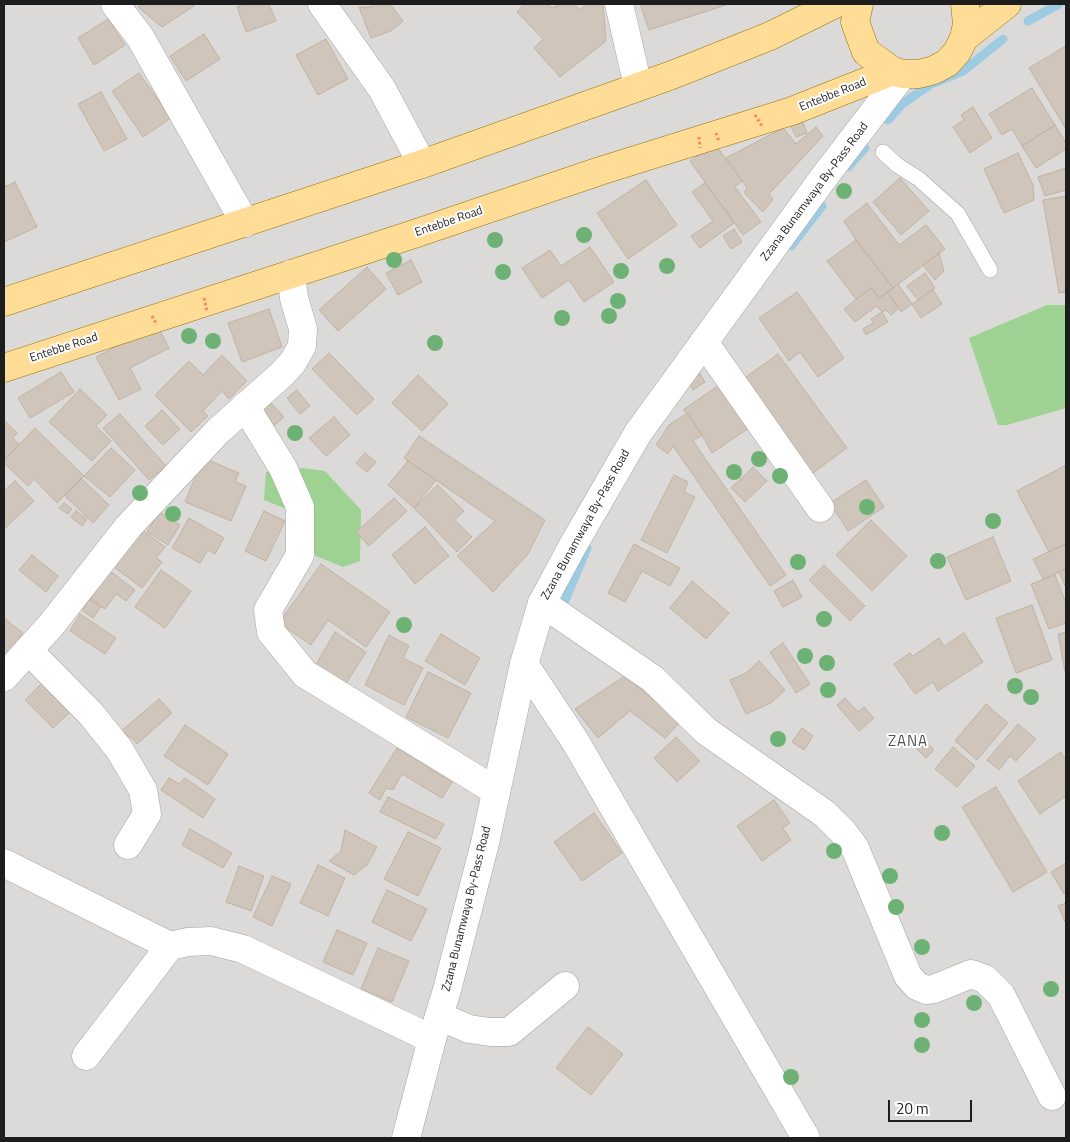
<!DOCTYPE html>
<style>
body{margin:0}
#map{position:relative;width:1070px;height:1142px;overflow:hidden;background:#efece1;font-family:"Titillium Web",sans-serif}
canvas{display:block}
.frame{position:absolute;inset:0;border:5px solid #1d1d1d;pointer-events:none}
.scale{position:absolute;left:888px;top:1100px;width:84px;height:22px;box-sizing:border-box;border:2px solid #1d1d1d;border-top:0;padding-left:6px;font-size:15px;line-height:18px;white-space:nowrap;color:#1d1d1d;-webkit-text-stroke:4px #fff;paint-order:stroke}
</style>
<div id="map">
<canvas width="1070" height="1142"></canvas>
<div class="frame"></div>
<div class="scale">20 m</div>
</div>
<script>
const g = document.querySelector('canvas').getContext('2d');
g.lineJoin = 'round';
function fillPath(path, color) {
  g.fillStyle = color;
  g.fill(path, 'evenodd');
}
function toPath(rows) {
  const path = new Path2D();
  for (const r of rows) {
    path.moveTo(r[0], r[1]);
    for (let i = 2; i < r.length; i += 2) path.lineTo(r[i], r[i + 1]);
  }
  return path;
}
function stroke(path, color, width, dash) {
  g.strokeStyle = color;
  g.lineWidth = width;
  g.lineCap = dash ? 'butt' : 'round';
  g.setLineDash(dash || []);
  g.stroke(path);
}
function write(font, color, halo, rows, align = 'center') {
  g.font = font + ' "Titillium Web",sans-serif';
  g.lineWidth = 4;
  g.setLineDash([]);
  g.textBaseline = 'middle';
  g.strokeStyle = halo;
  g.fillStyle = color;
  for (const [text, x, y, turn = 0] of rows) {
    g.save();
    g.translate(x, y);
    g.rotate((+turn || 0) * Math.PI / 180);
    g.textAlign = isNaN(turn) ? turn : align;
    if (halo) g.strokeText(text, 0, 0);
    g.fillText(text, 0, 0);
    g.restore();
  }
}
const residential = toPath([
 [4,4,1066,4,1066,1138,4,1138]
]);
const forest = toPath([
 [1047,305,1066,305,1066,408,1007,425,998,425,969,338],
 [303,468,325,471,361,510,360,561,343,567,316,556,289,510,264,500,266,472]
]);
const stream = toPath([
 [1028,21,1059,4],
 [888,120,902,104,931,84,963,71,1003,39],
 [848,167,865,148],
 [791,246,822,206],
 [563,605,587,548]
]);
const building = toPath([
 [143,4,193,4,194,6,162,27,138,7,143,4],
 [245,4,269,4,276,21,246,32,237,7,245,4],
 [373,4,390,4,403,21,391,31,371,38,359,7,371,7,373,4],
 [524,4,547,4,552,8,561,4,575,4,579,10,588,4,603,4,606,41,560,77,534,48,543,39,517,12,524,4],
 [640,4,729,4,649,30,640,4],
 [108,19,125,45,94,65,78,38,108,19],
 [204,34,220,59,186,81,170,56,204,34],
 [326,39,348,79,318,95,296,55,326,39],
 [1066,46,1066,129,1029,68,1066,46],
 [139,73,171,118,143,137,112,91,139,73],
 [1032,88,1055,125,1022,146,1012,129,1002,135,989,114,1032,88],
 [101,92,127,139,104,151,78,104,101,92],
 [973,107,992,138,970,153,953,127,964,120,961,115,973,107],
 [800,115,807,133,796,137,788,120,800,115],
 [1055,125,1066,143,1066,149,1036,168,1022,146,1055,125],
 [816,127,823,136,769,194,773,199,763,212,744,193,747,188,726,158,783,128,796,144,816,127],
 [715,144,742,181,735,187,761,222,743,235,690,161,715,144],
 [1018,153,1033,185,1034,200,1004,213,984,169,1018,153],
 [1066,168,1066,190,1045,196,1038,177,1066,168],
 [900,178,929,211,901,235,873,202,900,178],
 [646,180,677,225,628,259,597,213,646,180],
 [15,182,37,227,4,242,4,187,15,182],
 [705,183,734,223,700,248,691,236,713,221,692,192,705,183],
 [1066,196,1066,292,1059,293,1043,200,1066,196],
 [867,203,899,245,926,225,945,249,893,288,856,240,844,221,867,203],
 [734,229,742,242,731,249,723,236,734,229],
 [856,240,893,288,879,298,871,288,856,299,827,261,856,240],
 [590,247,614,282,584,302,569,280,542,298,522,268,550,250,561,266,590,247],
 [939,253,944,271,935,280,923,265,939,253],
 [411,260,422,282,398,295,386,273,411,260],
 [367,267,386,289,338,331,319,310,367,267],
 [925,273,935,288,918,300,907,286,925,273],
 [898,284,912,304,901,312,887,292,898,284],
 [871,288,879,298,887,292,899,308,891,315,886,310,882,312,877,306,855,322,844,309,871,288],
 [933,290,942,304,921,318,912,304,933,290],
 [797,292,844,358,818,377,800,352,789,361,759,318,797,292],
 [269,309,282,347,242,362,228,323,269,309],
 [882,312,888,322,866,335,863,329,873,323,871,319,882,312],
 [157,325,169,348,130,368,141,389,119,400,96,357,157,325],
 [329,353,374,399,357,415,312,369,329,353],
 [778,354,847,448,810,475,742,380,778,354],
 [222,355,247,381,229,399,222,391,203,411,208,416,191,432,155,395,189,361,203,375,222,355],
 [61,372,74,392,30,418,18,398,61,372],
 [700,374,705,382,693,390,688,381,700,374],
 [418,375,448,404,422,431,392,403,418,375],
 [719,385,749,428,712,453,702,435,687,413,683,410,719,385],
 [80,389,107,415,96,426,111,441,92,461,49,422,80,389],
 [297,390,310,406,300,414,287,398,297,390],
 [271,403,284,417,270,429,257,415,271,403],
 [162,410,180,429,163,445,145,426,162,410],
 [687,413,702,435,693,441,786,575,770,586,673,446,668,454,656,445,669,425,687,413],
 [120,414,166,466,149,480,103,428,120,414],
 [334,417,350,435,326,456,309,438,334,417],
 [4,420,17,433,13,438,19,444,4,460,4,420],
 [35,428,84,476,57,503,34,479,28,486,4,463,4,460,35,428],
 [419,436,545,520,528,554,493,592,457,556,495,521,404,458,419,436],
 [111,448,135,470,110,497,84,476,111,448],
 [365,453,376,462,367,472,356,463,365,453],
 [203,458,239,473,235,482,246,486,231,521,185,502,203,458],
 [408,461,436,480,414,508,388,485,408,461],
 [1066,465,1066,544,1049,552,1017,491,1066,465],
 [753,467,767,481,745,502,731,488,753,467],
 [674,475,688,482,684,492,695,497,667,553,641,540,674,475],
 [81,478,109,505,93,523,64,495,81,478],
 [866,480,884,507,848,531,830,503,866,480],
 [15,481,34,501,4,529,4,491,15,481],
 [438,485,464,511,455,520,472,537,457,552,414,508,438,485],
 [394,498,407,511,369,546,356,532,394,498],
 [64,503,72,509,68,514,59,508,64,503],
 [76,511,87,519,82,526,71,517,76,511],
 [264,511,285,521,266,561,245,551,264,511],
 [159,512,180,525,168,545,147,532,159,512],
 [189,518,224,538,215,554,208,550,200,563,172,548,189,518],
 [871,520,907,556,872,591,836,555,871,520],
 [138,527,165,547,156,558,162,562,142,588,110,564,138,527],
 [425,527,449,556,415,584,392,555,425,527],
 [993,537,1011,581,966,600,947,557,993,537],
 [634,544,680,568,670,586,642,571,625,602,608,593,634,544],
 [1066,544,1066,569,1043,579,1033,559,1066,544],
 [32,555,58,576,46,592,19,570,32,555],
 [321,564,390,612,366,647,328,620,311,645,279,623,321,564],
 [824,565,865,606,850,621,809,580,824,565],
 [1066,569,1066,588,1059,572,1066,569],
 [161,570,191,591,165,628,135,607,161,570],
 [110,571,135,590,126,601,116,594,105,609,90,599,110,571],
 [1055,575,1066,603,1066,623,1049,629,1031,584,1055,575],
 [793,580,802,597,783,607,774,591,793,580],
 [692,581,729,613,706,639,670,608,692,581],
 [90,599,101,607,93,618,82,610,90,599],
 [1032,605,1052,660,1016,673,996,618,1032,605],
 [80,614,116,638,105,654,70,631,80,614],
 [4,618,23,633,4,658,4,618],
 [335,632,366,652,345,685,315,666,335,632],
 [1066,632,1066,672,1065,672,1058,634,1066,632],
 [964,633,983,662,938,691,933,682,915,694,894,664,910,653,913,656,939,638,944,646,964,633],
 [441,634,480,658,465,685,425,661,441,634],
 [389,635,409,646,403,658,423,668,404,705,365,685,389,635],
 [783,643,810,684,796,693,770,652,783,643],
 [759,661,785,690,771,703,746,714,730,680,746,673,759,661],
 [428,672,471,693,448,738,406,717,428,672],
 [625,676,680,722,665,738,630,711,598,738,575,709,625,676],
 [42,683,70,712,53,728,25,700,42,683],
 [845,698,858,712,864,707,874,718,859,731,837,705,845,698],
 [159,699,172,713,137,744,132,738,120,732,159,699],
 [986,704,1008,723,977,760,955,741,986,704],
 [1018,724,1036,739,1016,761,1010,756,999,770,987,760,1018,724],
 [185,725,228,754,208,785,164,756,185,725],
 [802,728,813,736,804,750,792,742,802,728],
 [676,737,700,761,677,782,654,758,676,737],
 [925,741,934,750,926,758,917,749,925,741],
 [953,747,975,766,957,787,935,769,953,747],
 [397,748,452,782,442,798,402,774,393,790,386,788,380,800,369,793,397,748],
 [1061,752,1066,760,1066,796,1040,814,1018,781,1061,752],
 [169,778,179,784,185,778,215,799,203,818,161,790,169,778],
 [996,787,1047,872,1013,892,962,807,996,787],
 [388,797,444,824,436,839,380,812,388,797],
 [774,800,790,823,783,828,791,840,762,861,737,826,774,800],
 [594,813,622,853,582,881,554,842,594,813],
 [190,829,232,853,223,868,182,845,190,829],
 [345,830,377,847,367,865,354,875,329,861,341,851,345,830],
 [408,832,441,848,418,896,384,879,408,832],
 [1066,863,1066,893,1064,894,1051,872,1066,863],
 [318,865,345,878,328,916,300,903,318,865],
 [239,866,264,876,251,911,226,902,239,866],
 [272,876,291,884,272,926,253,917,272,876],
 [387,890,427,909,411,941,372,922,387,890],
 [1066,903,1066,924,1058,906,1066,903],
 [337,930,367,943,353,975,323,962,337,930],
 [378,948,409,961,392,1002,361,989,378,948],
 [588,1027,623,1054,591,1095,556,1068,588,1027]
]);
const service = toPath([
 [883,152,897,165,919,179,958,214,990,270]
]);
const minor = toPath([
 [115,4,140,37,245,223],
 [322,4,382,89,422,164],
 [619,4,638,86],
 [704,342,820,508],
 [245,406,283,468,300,507,300,555,268,610,271,632,305,674,496,791],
 [542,603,653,679,706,731,825,814,843,832,855,848,908,976,917,986,926,990,934,989,971,974,985,979,1001,995,1052,1096],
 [28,650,91,714,119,749,143,790,147,814,128,845],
 [524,664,575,741,806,1138],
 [4,677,52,624,128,527,218,431,281,375,293,362,302,346,303,329,294,298,291,274],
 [4,863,170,946,188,942,211,941,243,949,432,1039],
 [439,1016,469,1029,490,1032,509,1032,565,986],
 [86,1056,170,946]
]);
const tertiary = toPath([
 [406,1138,432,1039,447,990,485,843,524,664,542,603,572,547,638,433,824,177,903,74]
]);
const primary = toPath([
 [859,4,855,22,866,52,893,71,903,74,919,74,934,70,947,63,957,52,964,38,967,24,965,4],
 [964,38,1007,4],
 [4,302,422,164,672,75,770,36,835,4],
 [4,368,414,234,600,171,792,111,893,71]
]);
const pathBridge = toPath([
 [755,115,762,126],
 [716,133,719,141],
 [699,137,700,148],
 [204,298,207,311],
 [152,316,157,325]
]);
const trees = [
 [844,191],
 [584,235],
 [495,240],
 [394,260],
 [667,266],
 [621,271],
 [503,272],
 [618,301],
 [609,316],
 [562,318],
 [189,336],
 [213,341],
 [435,343],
 [295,433],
 [759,459],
 [734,472],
 [780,476],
 [140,493],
 [867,507],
 [173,514],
 [993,521],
 [938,561],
 [798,562],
 [824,619],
 [404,625],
 [805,656],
 [827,663],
 [1015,686],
 [828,690],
 [1031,697],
 [778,739],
 [942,833],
 [834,851],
 [890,876],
 [896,907],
 [922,947],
 [1051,989],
 [974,1003],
 [922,1020],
 [922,1045],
 [791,1077]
];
const streetNames = [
 ["Entebbe Road",833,95,-22],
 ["Zzana Bunamwaya By-Pass Road",815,192,-53],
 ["Entebbe Road",449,222,-19],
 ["Entebbe Road",64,348,-18],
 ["Zzana Bunamwaya By-Pass Road",586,525,-61],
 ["Zzana Bunamwaya By-Pass Road",467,909,-76]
];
const quarterNames = [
 ["ZANA",908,742]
];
fillPath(residential, '#dbdad9');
fillPath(forest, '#9ed292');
stroke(stream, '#9dcbe1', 9);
fillPath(building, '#cfc5ba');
stroke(building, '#c2b3a2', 1);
stroke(service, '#a4a4a4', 16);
stroke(minor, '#a4a4a4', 29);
stroke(tertiary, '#a4a4a4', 29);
stroke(primary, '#957300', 29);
stroke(service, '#fff', 15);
stroke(minor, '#fff', 28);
stroke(tertiary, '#fff', 28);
stroke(primary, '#ffdd96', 28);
stroke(pathBridge, '#ff8262', 3, [2.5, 2.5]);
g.fillStyle = '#6db274';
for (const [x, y] of trees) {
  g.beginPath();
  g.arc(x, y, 8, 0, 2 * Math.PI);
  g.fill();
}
write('12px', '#1d1d1d', '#fff', streetNames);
g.letterSpacing = '1px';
write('15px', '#505050', '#fff', quarterNames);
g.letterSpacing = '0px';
</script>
